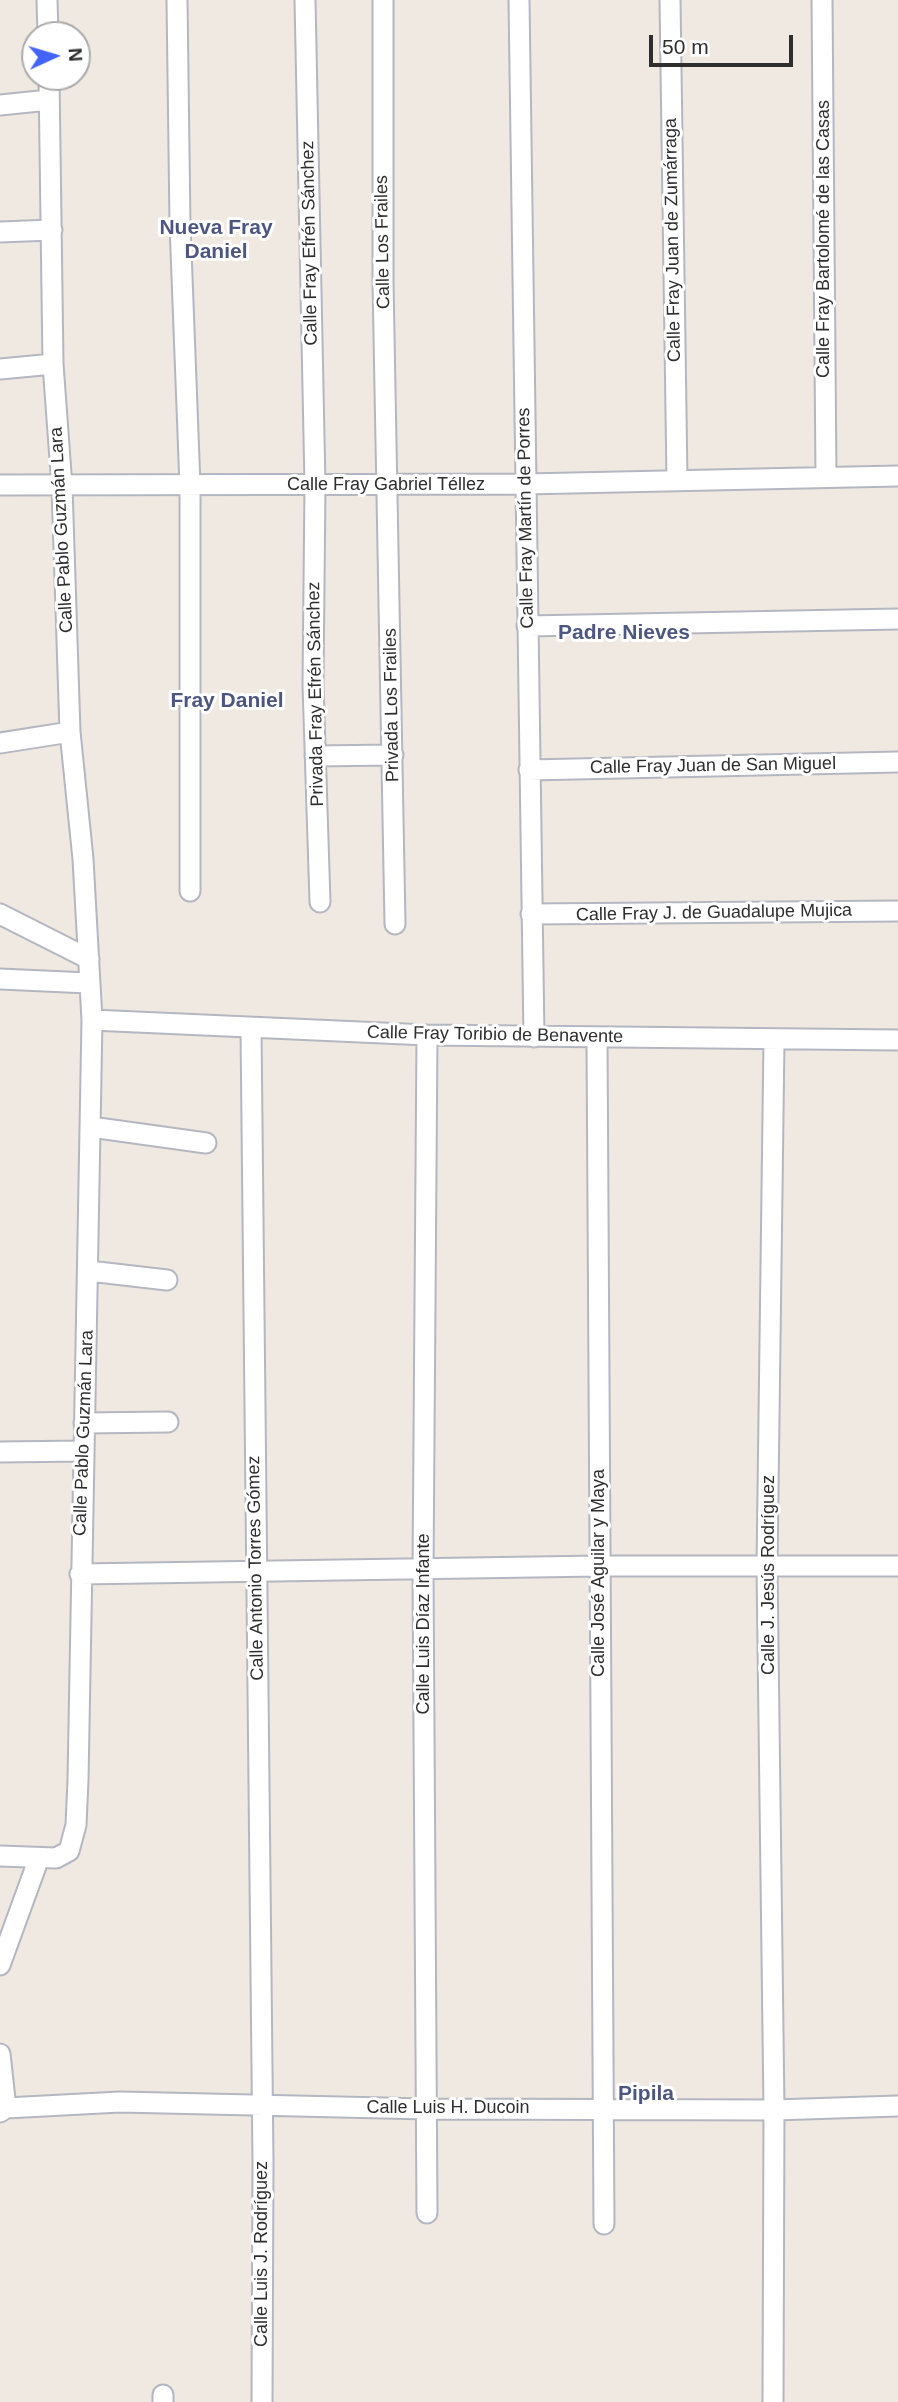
<!DOCTYPE html>
<meta charset="utf-8">
<style>
body{margin:0}
#map{position:relative;width:898px;height:2402px;overflow:hidden;background:#efe9e1;font-family:Helvetica,sans-serif}
canvas{display:block}
.north{position:absolute;left:21px;top:21px;width:70px;height:70px;box-sizing:border-box;background:#fff;border:2px solid #ababab;border-radius:50%;rotate:86deg;font-size:19px;font-weight:700;line-height:28px;text-align:center;color:#2e2e2e}
.north::after{content:'';display:block;margin:auto;width:24px;height:32px;background:#4264fb;clip-path:polygon(50% 0,100% 100%,50% 72%,0 100%)}
.scale{position:absolute;left:649px;top:35px;width:144px;height:32px;box-sizing:border-box;border:4px solid #2e2e2e;border-top:0;padding-left:9px;font-size:21px;line-height:24px;white-space:nowrap;color:#2e2e2e;-webkit-text-stroke:5px #fff;paint-order:stroke}
</style>
<div id="map">
<canvas width="898" height="2402"></canvas>
<div class="north">N</div>
<div class="scale">50 m</div>
</div>
<script>
const g = document.querySelector('canvas').getContext('2d');
g.lineJoin = 'round';
function toPath(rows) {
  const path = new Path2D();
  for (const r of rows) {
    path.moveTo(r[0], r[1]);
    for (let i = 2; i < r.length; i += 2) path.lineTo(r[i], r[i + 1]);
  }
  return path;
}
function stroke(path, color, width, dash) {
  g.strokeStyle = color;
  g.lineWidth = width;
  g.lineCap = dash ? 'butt' : 'round';
  g.setLineDash(dash || []);
  g.stroke(path);
}
function write(font, color, halo, rows, align = 'center') {
  g.font = font + ' Helvetica,sans-serif';
  g.lineWidth = 6;
  g.setLineDash([]);
  g.textBaseline = 'middle';
  g.strokeStyle = halo;
  g.fillStyle = color;
  for (const [text, x, y, turn = 0] of rows) {
    g.save();
    g.translate(x, y);
    g.rotate((+turn || 0) * Math.PI / 180);
    g.textAlign = isNaN(turn) ? turn : align;
    if (halo) g.strokeText(text, 0, 0);
    g.fillText(text, 0, 0);
    g.restore();
  }
}
const street = toPath([
 [47,0,48,35],
 [177,0,180,224,190,486,190,891],
 [305,0,315,485,313,685,320,902],
 [383,0,383,282,395,924],
 [519,0,534,1037],
 [670,0,677,480],
 [822,0,826,477],
 [0,105,49,100],
 [0,232,52,230],
 [0,369,53,364],
 [0,485,525,484,898,476],
 [527,626,898,619],
 [0,743,70,732],
 [315,756,393,755],
 [529,770,898,762],
 [0,914,89,959],
 [531,914,898,911],
 [0,979,88,983],
 [92,1020,427,1035,898,1040],
 [251,1029,263,2161,262,2402],
 [597,1038,604,2224],
 [91,1127,206,1143],
 [89,1271,167,1280],
 [84,1423,168,1422],
 [0,1452,83,1451],
 [80,1574,599,1566,898,1566],
 [0,1856,56,1858,69,1851,76,1825,78,1780,92,1020,83,859,70,732,62,487,53,364,49,77],
 [0,1965,39,1858],
 [0,2054,6,2108],
 [0,2112,6,2108,120,2102,428,2109,774,2110,898,2106],
 [427,2213,423,1570,427,1035],
 [163,2402,163,2395],
 [773,2402,774,2110,767,1567,774,1040]
]);
const streetNames = [
 ["Calle Fray Bartolomé de las Casas",824,239,-90],
 ["Calle Fray Juan de Zumárraga",673,240,-91],
 ["Calle Los Frailes",383,242,-91],
 ["Calle Fray Efrén Sánchez",310,243,-91],
 ["Calle Fray Gabriel Téllez",386,485],
 ["Calle Fray Martín de Porres",526,518,-91],
 ["Calle Pablo Guzmán Lara",62,530,-93],
 ["Privada Fray Efrén Sánchez",316,694,-91],
 ["Privada Los Frailes",392,705,-91],
 ["Calle Fray Juan de San Miguel",713,766,-1],
 ["Calle Fray J. de Guadalupe Mujica",714,913,-1],
 ["Calle Fray Toribio de Benavente",495,1035,1],
 ["Calle Pablo Guzmán Lara",84,1433,-88],
 ["Calle Antonio Torres Gómez",256,1568,-91],
 ["Calle José Aguilar y Maya",599,1573,-90],
 ["Calle J. Jesús Rodríguez",769,1575,-90],
 ["Calle Luis Díaz Infante",424,1624,-90],
 ["Calle Luis H. Ducoin",448,2108],
 ["Calle Luis J. Rodríguez",262,2254,-90]
];
const quarterNames = [
 ["Nueva Fray",216,228],
 ["Daniel",216,252],
 ["Padre Nieves",624,633],
 ["Fray Daniel",227,701],
 ["Pipila",646,2094]
];
stroke(street, '#b4b7c1', 23);
stroke(street, '#fff', 19);
write('18px', '#2e2e2e', '#fff', streetNames);
write('bold 21px', '#4d5680', '#fff', quarterNames);
</script>
